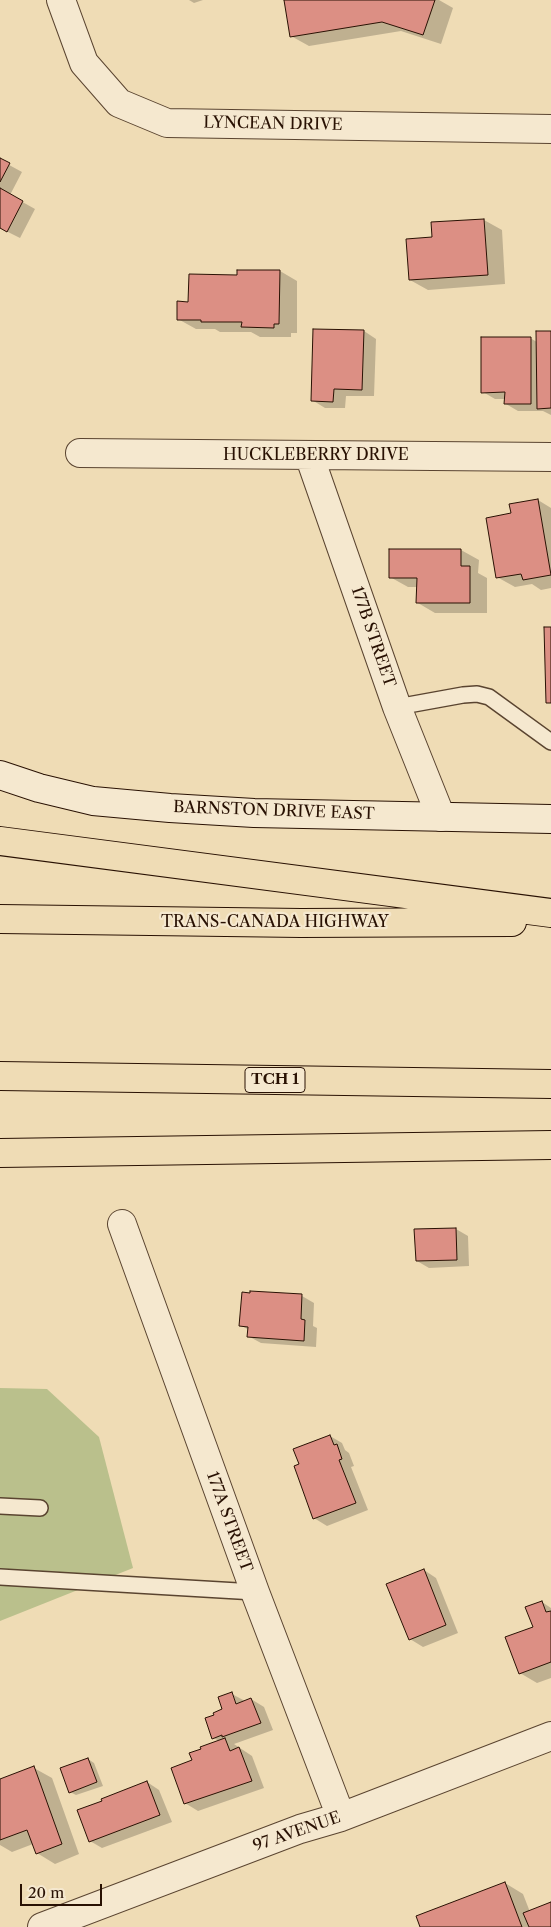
<!DOCTYPE html>
<style>
body{margin:0}
#map{position:relative;width:551px;height:1927px;overflow:hidden;background:#efdcb5;font-family:"Libre Caslon Text",serif}
canvas{display:block}
.scale{position:absolute;left:20px;top:1884px;width:82px;height:22px;box-sizing:border-box;border:2px solid #291103;border-top:0;padding-left:6px;font-size:15px;line-height:18px;white-space:nowrap;color:#291103;-webkit-text-stroke:4px #f5e8cf;paint-order:stroke}
</style>
<div id="map">
<canvas width="551" height="1927"></canvas>
<div class="scale">20 m</div>
</div>
<script>
const g = document.querySelector('canvas').getContext('2d');
g.lineJoin = 'round';
function fillPath(path, color) {
  g.fillStyle = color;
  g.fill(path, 'evenodd');
}
function toPath(rows) {
  const path = new Path2D();
  for (const r of rows) {
    path.moveTo(r[0], r[1]);
    for (let i = 2; i < r.length; i += 2) path.lineTo(r[i], r[i + 1]);
  }
  return path;
}
function stroke(path, color, width, dash) {
  g.strokeStyle = color;
  g.lineWidth = width;
  g.lineCap = dash ? 'butt' : 'round';
  g.setLineDash(dash || []);
  g.stroke(path);
}
function write(font, color, halo, rows, align = 'center') {
  g.font = font + ' "Libre Caslon Text",serif';
  g.lineWidth = 4.5;
  g.setLineDash([]);
  g.textBaseline = 'middle';
  g.strokeStyle = halo;
  g.fillStyle = color;
  for (const [text, x, y, turn = 0] of rows) {
    g.save();
    g.translate(x, y);
    g.rotate((+turn || 0) * Math.PI / 180);
    g.textAlign = isNaN(turn) ? turn : align;
    if (halo) g.strokeText(text, 0, 0);
    g.fillText(text, 0, 0);
    g.restore();
  }
}
const green = toPath([
 [0,1388,47,1389,99,1437,133,1568,0,1621]
]);
const shadow = toPath([
 [189,0,203,0,194,3],
 [286,0,439,0,453,8,441,44,401,31,309,46,291,36],
 [0,160,22,172,10,195,35,209,20,238,0,228],
 [484,220,502,230,505,284,428,290,410,280,433,238],
 [280,271,297,281,297,333,291,333,291,337,260,337,251,332,220,332,215,329,196,329,178,319,190,303,238,276],
 [364,331,376,339,374,396,346,396,345,408,325,408,312,400],
 [551,332,551,415,543,411,518,411,506,404,506,399,495,399,483,392,530,338,537,342],
 [538,500,551,508,551,588,541,590,532,584,515,587,497,577,512,514],
 [461,550,479,560,478,573,487,578,487,613,435,613,418,603,418,587,408,587,390,577],
 [456,1229,468,1236,469,1266,429,1268,417,1261],
 [302,1296,314,1303,313,1326,317,1328,316,1347,261,1343,248,1336,249,1330,240,1325],
 [330,1436,342,1443,345,1450,349,1453,354,1466,351,1467,368,1510,327,1526,314,1518],
 [424,1570,436,1578,458,1633,423,1647,410,1639],
 [542,1602,551,1608,551,1678,537,1683,520,1673],
 [232,1694,245,1701,251,1699,264,1707,273,1730,234,1744,252,1756,264,1788,198,1811,185,1803,194,1761,220,1741,213,1738,216,1716,224,1710],
 [88,1759,94,1763,103,1786,76,1795,70,1792],
 [34,1768,52,1778,79,1854,55,1864,37,1853,33,1844,12,1852,0,1845,0,1780],
 [147,1782,159,1790,172,1822,102,1848,90,1841],
 [505,1883,523,1894,530,1912,551,1904,551,1927,421,1927]
]);
const building = toPath([
 [284,0,435,0,423,35,382,22,290,37,284,0],
 [0,158,10,163,0,182,0,158],
 [0,188,23,201,7,232,0,228,0,188],
 [484,219,488,275,409,280,406,239,432,237,431,222,484,219],
 [237,270,280,270,279,324,274,324,274,328,241,327,242,322,201,322,201,320,177,320,177,301,188,302,189,274,237,275,237,270],
 [313,329,364,330,362,390,334,389,333,402,311,401,313,329],
 [536,331,551,331,551,408,537,409,536,331],
 [481,337,531,337,531,404,504,404,505,392,481,393,481,337],
 [538,499,551,575,523,580,521,574,496,578,486,518,511,513,509,504,538,499],
 [389,549,461,549,461,566,470,566,470,603,416,603,417,578,389,578,389,549],
 [544,627,551,627,551,703,546,703,544,627],
 [456,1228,457,1260,416,1261,414,1229,456,1228],
 [250,1291,302,1294,301,1319,305,1320,304,1341,247,1337,248,1327,239,1326,242,1292,250,1293,250,1291],
 [330,1435,334,1445,337,1444,342,1459,339,1460,356,1503,313,1519,294,1466,299,1464,293,1449,330,1435],
 [424,1569,446,1625,409,1640,386,1584,424,1569],
 [542,1601,546,1612,551,1611,551,1662,519,1674,505,1637,533,1627,525,1607,542,1601],
 [232,1692,236,1704,251,1698,261,1723,222,1737,222,1735,212,1739,205,1718,214,1715,213,1713,222,1709,218,1697,232,1692],
 [225,1738,230,1751,239,1747,252,1781,184,1804,171,1768,192,1760,189,1753,201,1749,200,1747,225,1738],
 [88,1758,97,1782,69,1793,60,1768,88,1758],
 [34,1766,62,1844,36,1854,27,1830,0,1840,0,1779,34,1766],
 [147,1781,160,1815,89,1842,77,1810,102,1801,101,1799,147,1781],
 [505,1882,522,1927,420,1927,416,1916,505,1882],
 [551,1902,551,1927,529,1927,523,1913,551,1902]
]);
const lane = toPath([
 [397,707,463,695,477,694,489,697,551,742],
 [0,1506,40,1508],
 [0,1577,255,1592]
]);
const street = toPath([
 [61,0,84,63,119,103,167,123,551,129],
 [80,453,551,457],
 [309,455,397,707,441,817],
 [122,1224,255,1592,341,1817],
 [42,1927,300,1829,341,1817,551,1736]
]);
const secondary = toPath([
 [0,775,39,788,93,801,170,808,254,813,551,819]
]);
const highway = toPath([
 [0,841,551,913],
 [0,919,301,923,512,922],
 [0,1076,551,1084],
 [0,1153,551,1145]
]);
const shields = [
 [275,1080,60]
];
const shieldNames = [
 ["TCH 1",275,1080]
];
const streetNames = [
 ["LYNCEAN DRIVE",273,124,1],
 ["HUCKLEBERRY DRIVE",316,455],
 ["177B STREET",373,637,71],
 ["BARNSTON DRIVE EAST",274,811,2],
 ["TRANS-CANADA HIGHWAY",275,922],
 ["177A STREET",229,1522,70],
 ["97 AVENUE",297,1832,-19]
];
fillPath(green, '#bac08c');
fillPath(shadow, '#0003');
fillPath(building, '#dc8f84');
stroke(building, '#291103', 1);
stroke(lane, '#5a4430', 18);
stroke(street, '#5a4430', 30);
stroke(secondary, '#291103', 30);
stroke(highway, '#291103', 30);
stroke(lane, '#f5e8cf', 15);
stroke(street, '#f5e8cf', 28);
stroke(secondary, '#f5e8cf', 28);
stroke(highway, '#efdcb5', 28);
for (const [x, y, w] of shields) {
  const box = new Path2D();
  box.roundRect(x - w / 2, y - 12.5, w, 25, 4);
  g.fillStyle = '#f5e8cf';
  g.fill(box);
  stroke(box, '#291103', 1);
}
write('bold 15px', '#291103', null, shieldNames);
write('16px', '#291103', '#f5e8cf', streetNames);
</script>
